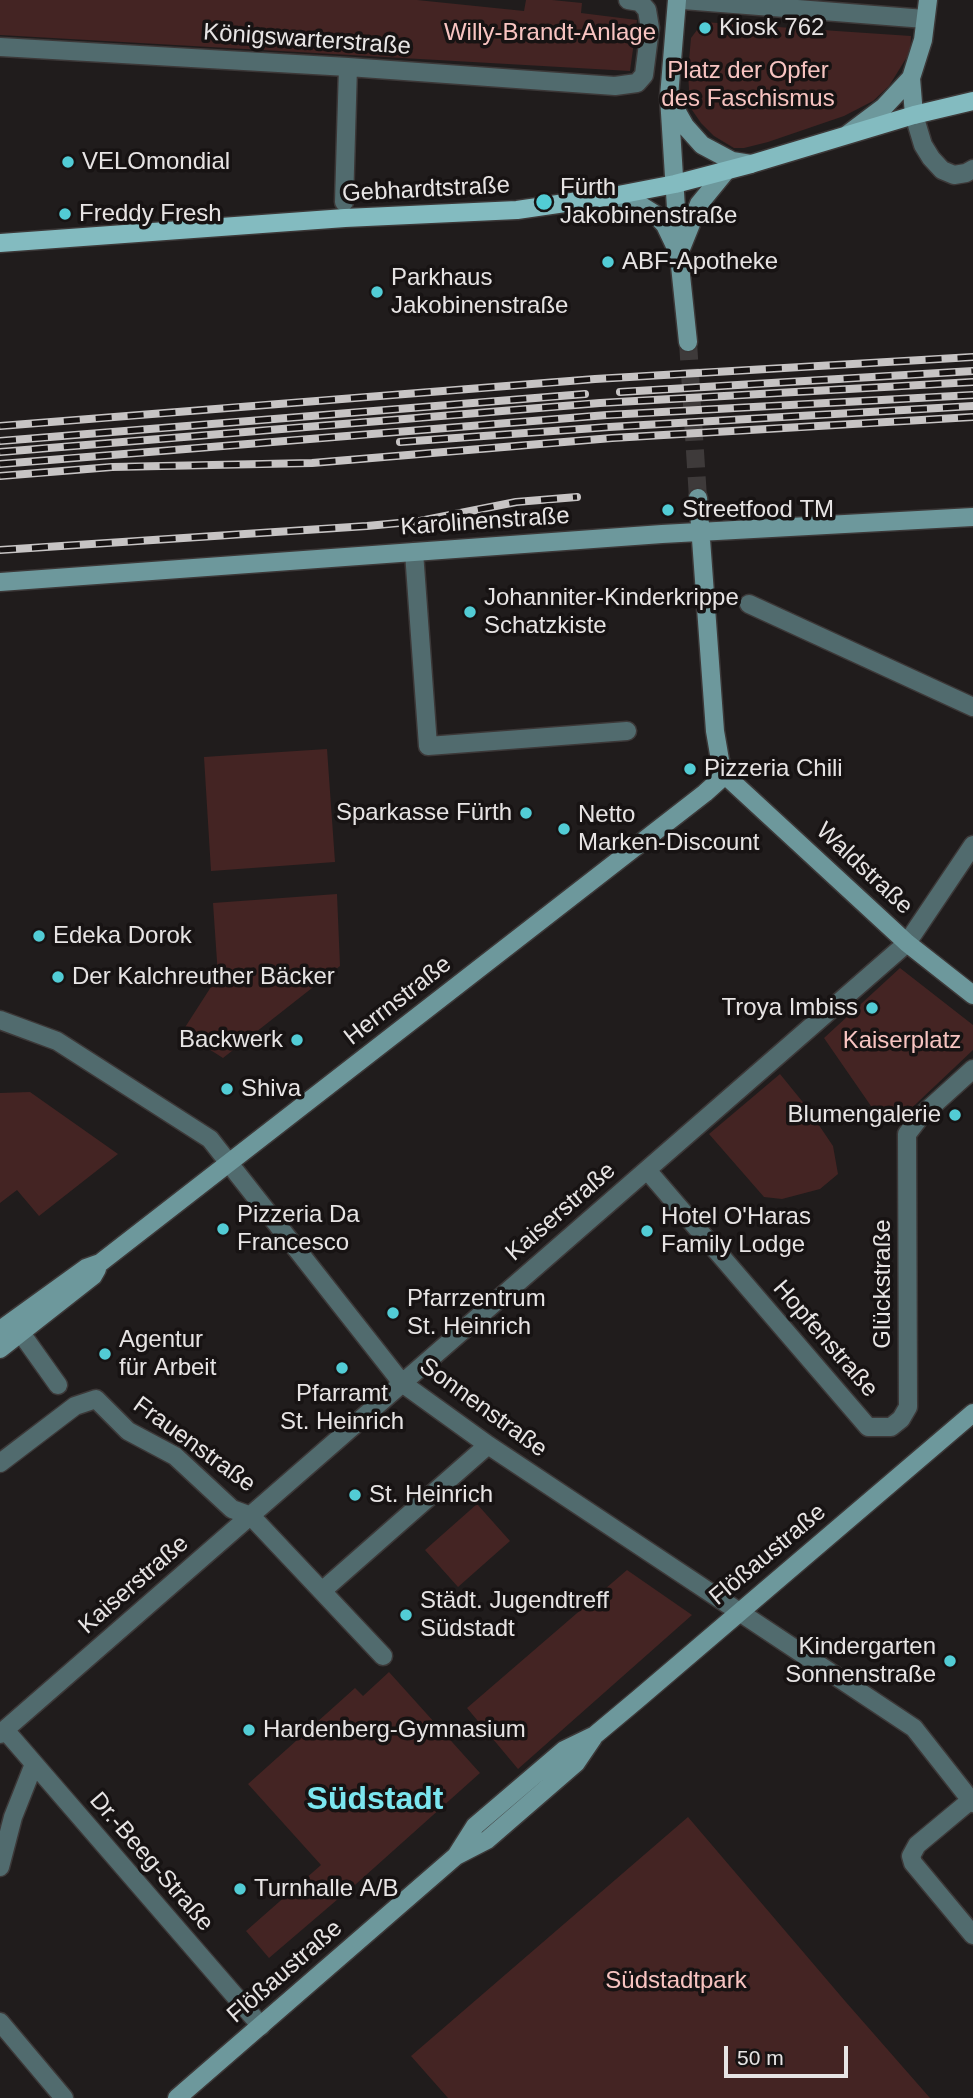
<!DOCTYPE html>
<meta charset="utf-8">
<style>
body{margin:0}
#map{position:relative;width:973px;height:2098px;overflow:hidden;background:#201c1c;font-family:Arial,sans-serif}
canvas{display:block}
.scale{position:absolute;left:724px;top:2046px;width:124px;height:32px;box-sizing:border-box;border:4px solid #e7e4e4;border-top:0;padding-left:9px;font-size:21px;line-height:24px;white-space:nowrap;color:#e7e4e4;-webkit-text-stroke:5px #171313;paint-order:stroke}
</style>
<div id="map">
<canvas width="973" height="2098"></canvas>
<div class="scale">50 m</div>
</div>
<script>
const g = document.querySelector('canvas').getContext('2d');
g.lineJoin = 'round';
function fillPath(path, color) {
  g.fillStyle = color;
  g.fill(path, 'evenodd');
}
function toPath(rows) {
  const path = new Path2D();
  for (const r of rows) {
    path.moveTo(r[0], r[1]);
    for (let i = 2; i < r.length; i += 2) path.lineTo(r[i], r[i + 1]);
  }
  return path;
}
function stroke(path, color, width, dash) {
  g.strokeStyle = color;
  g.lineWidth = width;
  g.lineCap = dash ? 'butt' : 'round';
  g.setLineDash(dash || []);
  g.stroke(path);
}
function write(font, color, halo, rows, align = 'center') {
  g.font = font + ' Arial,sans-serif';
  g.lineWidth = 7;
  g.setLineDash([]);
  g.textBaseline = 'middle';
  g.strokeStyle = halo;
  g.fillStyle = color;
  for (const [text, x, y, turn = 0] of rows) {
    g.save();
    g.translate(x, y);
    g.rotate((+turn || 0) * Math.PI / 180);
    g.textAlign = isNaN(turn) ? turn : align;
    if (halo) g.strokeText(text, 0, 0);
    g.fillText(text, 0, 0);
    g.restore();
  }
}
const green = toPath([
 [0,0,417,0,524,11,526,0,552,0,582,3,581,13,637,20,630,71,0,35],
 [703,22,911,36,910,52,889,86,873,101,844,116,768,142,744,148,734,148,714,136,701,123,690,107,688,72,691,38],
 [327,749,335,862,211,871,204,757],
 [337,894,340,966,223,1058,182,1032,218,976,213,903],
 [900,968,973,1025,973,1050,899,1120,882,1122,824,1038],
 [780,1074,806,1106,833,1146,838,1174,820,1189,782,1199,764,1197,709,1134],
 [30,1092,118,1154,39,1216,17,1190,0,1203,0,1093],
 [477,1504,510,1541,458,1587,425,1550],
 [627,1570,692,1615,518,1769,467,1708],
 [389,1672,480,1773,346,1893,343,1891,345,1893,269,1958,246,1931,321,1865,248,1784,355,1688,363,1696],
 [688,1817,845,2001,930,2098,448,2098,411,2056]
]);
const secondaryTunnel = toPath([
 [688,342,698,498]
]);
const street = toPath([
 [683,0,925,19],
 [0,47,348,67,615,86,637,83,644,75,650,28,647,10,640,2,628,0],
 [914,115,923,145,931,158,942,170,954,175,966,173,973,169],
 [344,202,348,67],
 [414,552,428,746,627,731],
 [749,604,973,707],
 [0,1020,57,1041,210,1139,402,1383,488,1445,914,1728,973,1803],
 [647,1170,868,1427,891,1427,901,1419,908,1407,907,1134,920,1117,973,1069],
 [21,1333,58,1385],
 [0,1463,75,1406,96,1399,128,1431,175,1456,232,1509,251,1516,383,1656],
 [322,1591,488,1445],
 [5,1730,261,2026],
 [0,1734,907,943,973,845],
 [971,1800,917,1845,911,1856,913,1863,973,1935],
 [0,1867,13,1817,34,1764],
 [0,2022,64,2098]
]);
const secondary = toPath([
 [677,0,669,97,679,256,688,342],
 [911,78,914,115],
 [672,103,685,126,702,145,732,161,751,164],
 [848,134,884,107,911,78,923,40,928,0],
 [613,196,640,205,656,215,665,225,675,246],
 [682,246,699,204,726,171],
 [698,498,715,731,720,760,725,775,907,943,973,995],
 [0,582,662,534,973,517],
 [0,1330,86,1268,100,1263,705,793,725,775],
 [0,1349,93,1276,97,1269],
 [456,1856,475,1826,564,1750,595,1735,638,1699,973,1413],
 [177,2098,456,1856,487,1840,576,1763,593,1738]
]);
const primary = toPath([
 [0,243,345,218,517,210,613,196,675,184,751,164,914,115,973,101]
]);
const rail = toPath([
 [620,392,973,371],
 [0,426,595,379,973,357],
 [0,441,585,394],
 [400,442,609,427,973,406],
 [0,452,600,403,973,382],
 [0,464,607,415,973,395],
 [0,476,112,467,312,463,612,438,973,417],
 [0,550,367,526,420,521,516,502,577,497]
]);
const markers = [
 [705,28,7,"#52ccd5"],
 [68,162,7,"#52ccd5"],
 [544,202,9,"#52ccd5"],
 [65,214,7,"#52ccd5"],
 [608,262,7,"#52ccd5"],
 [377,292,7,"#52ccd5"],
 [668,510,7,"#52ccd5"],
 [470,612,7,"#52ccd5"],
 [690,769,7,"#52ccd5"],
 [526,813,7,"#52ccd5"],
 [564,829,7,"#52ccd5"],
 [39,936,7,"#52ccd5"],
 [58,977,7,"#52ccd5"],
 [872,1008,7,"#52ccd5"],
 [297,1040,7,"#52ccd5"],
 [227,1089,7,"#52ccd5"],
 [955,1115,7,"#52ccd5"],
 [223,1229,7,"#52ccd5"],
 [647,1231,7,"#52ccd5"],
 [393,1313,7,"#52ccd5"],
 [105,1354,7,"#52ccd5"],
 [342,1368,7,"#52ccd5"],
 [355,1495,7,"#52ccd5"],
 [406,1615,7,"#52ccd5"],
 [950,1661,7,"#52ccd5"],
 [249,1730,7,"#52ccd5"],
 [240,1889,7,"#52ccd5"]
];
const poiNames = [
 ["Kiosk 762",719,28],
 ["VELOmondial",82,162],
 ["Fürth",560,188],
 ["Jakobinenstraße",560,216],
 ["Freddy Fresh",79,214],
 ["ABF-Apotheke",622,262],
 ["Parkhaus",391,278],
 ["Jakobinenstraße",391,306],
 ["Streetfood TM",682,510],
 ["Johanniter-Kinderkrippe",484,598],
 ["Schatzkiste",484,626],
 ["Pizzeria Chili",704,769],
 ["Sparkasse Fürth",512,813,"right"],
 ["Netto",578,815],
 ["Marken-Discount",578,843],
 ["Edeka Dorok",53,936],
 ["Der Kalchreuther Bäcker",72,977],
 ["Troya Imbiss",858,1008,"right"],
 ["Backwerk",283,1040,"right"],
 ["Shiva",241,1089],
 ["Blumengalerie",941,1115,"right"],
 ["Pizzeria Da",237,1215],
 ["Francesco",237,1243],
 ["Hotel O'Haras",661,1217],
 ["Family Lodge",661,1245],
 ["Pfarrzentrum",407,1299],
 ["St. Heinrich",407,1327],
 ["Agentur",119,1340],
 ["für Arbeit",119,1368],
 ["Pfarramt",342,1394,"center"],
 ["St. Heinrich",342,1422,"center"],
 ["St. Heinrich",369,1495],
 ["Städt. Jugendtreff",420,1601],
 ["Südstadt",420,1629],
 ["Kindergarten",936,1647,"right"],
 ["Sonnenstraße",936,1675,"right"],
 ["Hardenberg-Gymnasium",263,1730],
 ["Turnhalle A/B",254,1889]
];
const parkNames = [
 ["Willy-Brandt-Anlage",550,33],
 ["Platz der Opfer",748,71],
 ["des Faschismus",748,99],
 ["Kaiserplatz",902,1041],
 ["Südstadtpark",676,1981]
];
const streetNames = [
 ["Königswarterstraße",307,40,4],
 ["Gebhardtstraße",426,190,-3],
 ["Karolinenstraße",485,522,-4],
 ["Waldstraße",864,869,43],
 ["Herrnstraße",398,1001,-38],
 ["Kaiserstraße",561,1212,-41],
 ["Glückstraße",883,1284,-90],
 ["Hopfenstraße",825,1339,49],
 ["Sonnenstraße",483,1408,36],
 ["Frauenstraße",194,1445,36],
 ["Flößaustraße",768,1555,-40],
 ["Kaiserstraße",134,1585,-41],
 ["Dr.-Beeg-Straße",151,1862,49],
 ["Flößaustraße",285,1972,-41]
];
const districtNames = [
 ["Südstadt",375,1800]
];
fillPath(green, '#442423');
stroke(secondaryTunnel, '#3e3a3a', 18, [18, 9]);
stroke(street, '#3c3838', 21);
stroke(secondary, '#3c3838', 21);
stroke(primary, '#3c3838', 21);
stroke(street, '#516b6e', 18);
stroke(secondary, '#6d989c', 18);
stroke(primary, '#83bbc0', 18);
stroke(rail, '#c7c4c4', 8);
stroke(rail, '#171313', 5, [16]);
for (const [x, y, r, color] of markers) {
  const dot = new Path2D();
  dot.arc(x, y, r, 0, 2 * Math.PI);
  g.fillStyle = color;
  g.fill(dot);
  stroke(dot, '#171313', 2.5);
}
write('24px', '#e7e4e4', '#171313', poiNames, 'left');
write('24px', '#f8c4c1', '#171313', parkNames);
write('24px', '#e7e4e4', '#171313', streetNames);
write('bold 32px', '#7be6ef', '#171313', districtNames);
</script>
